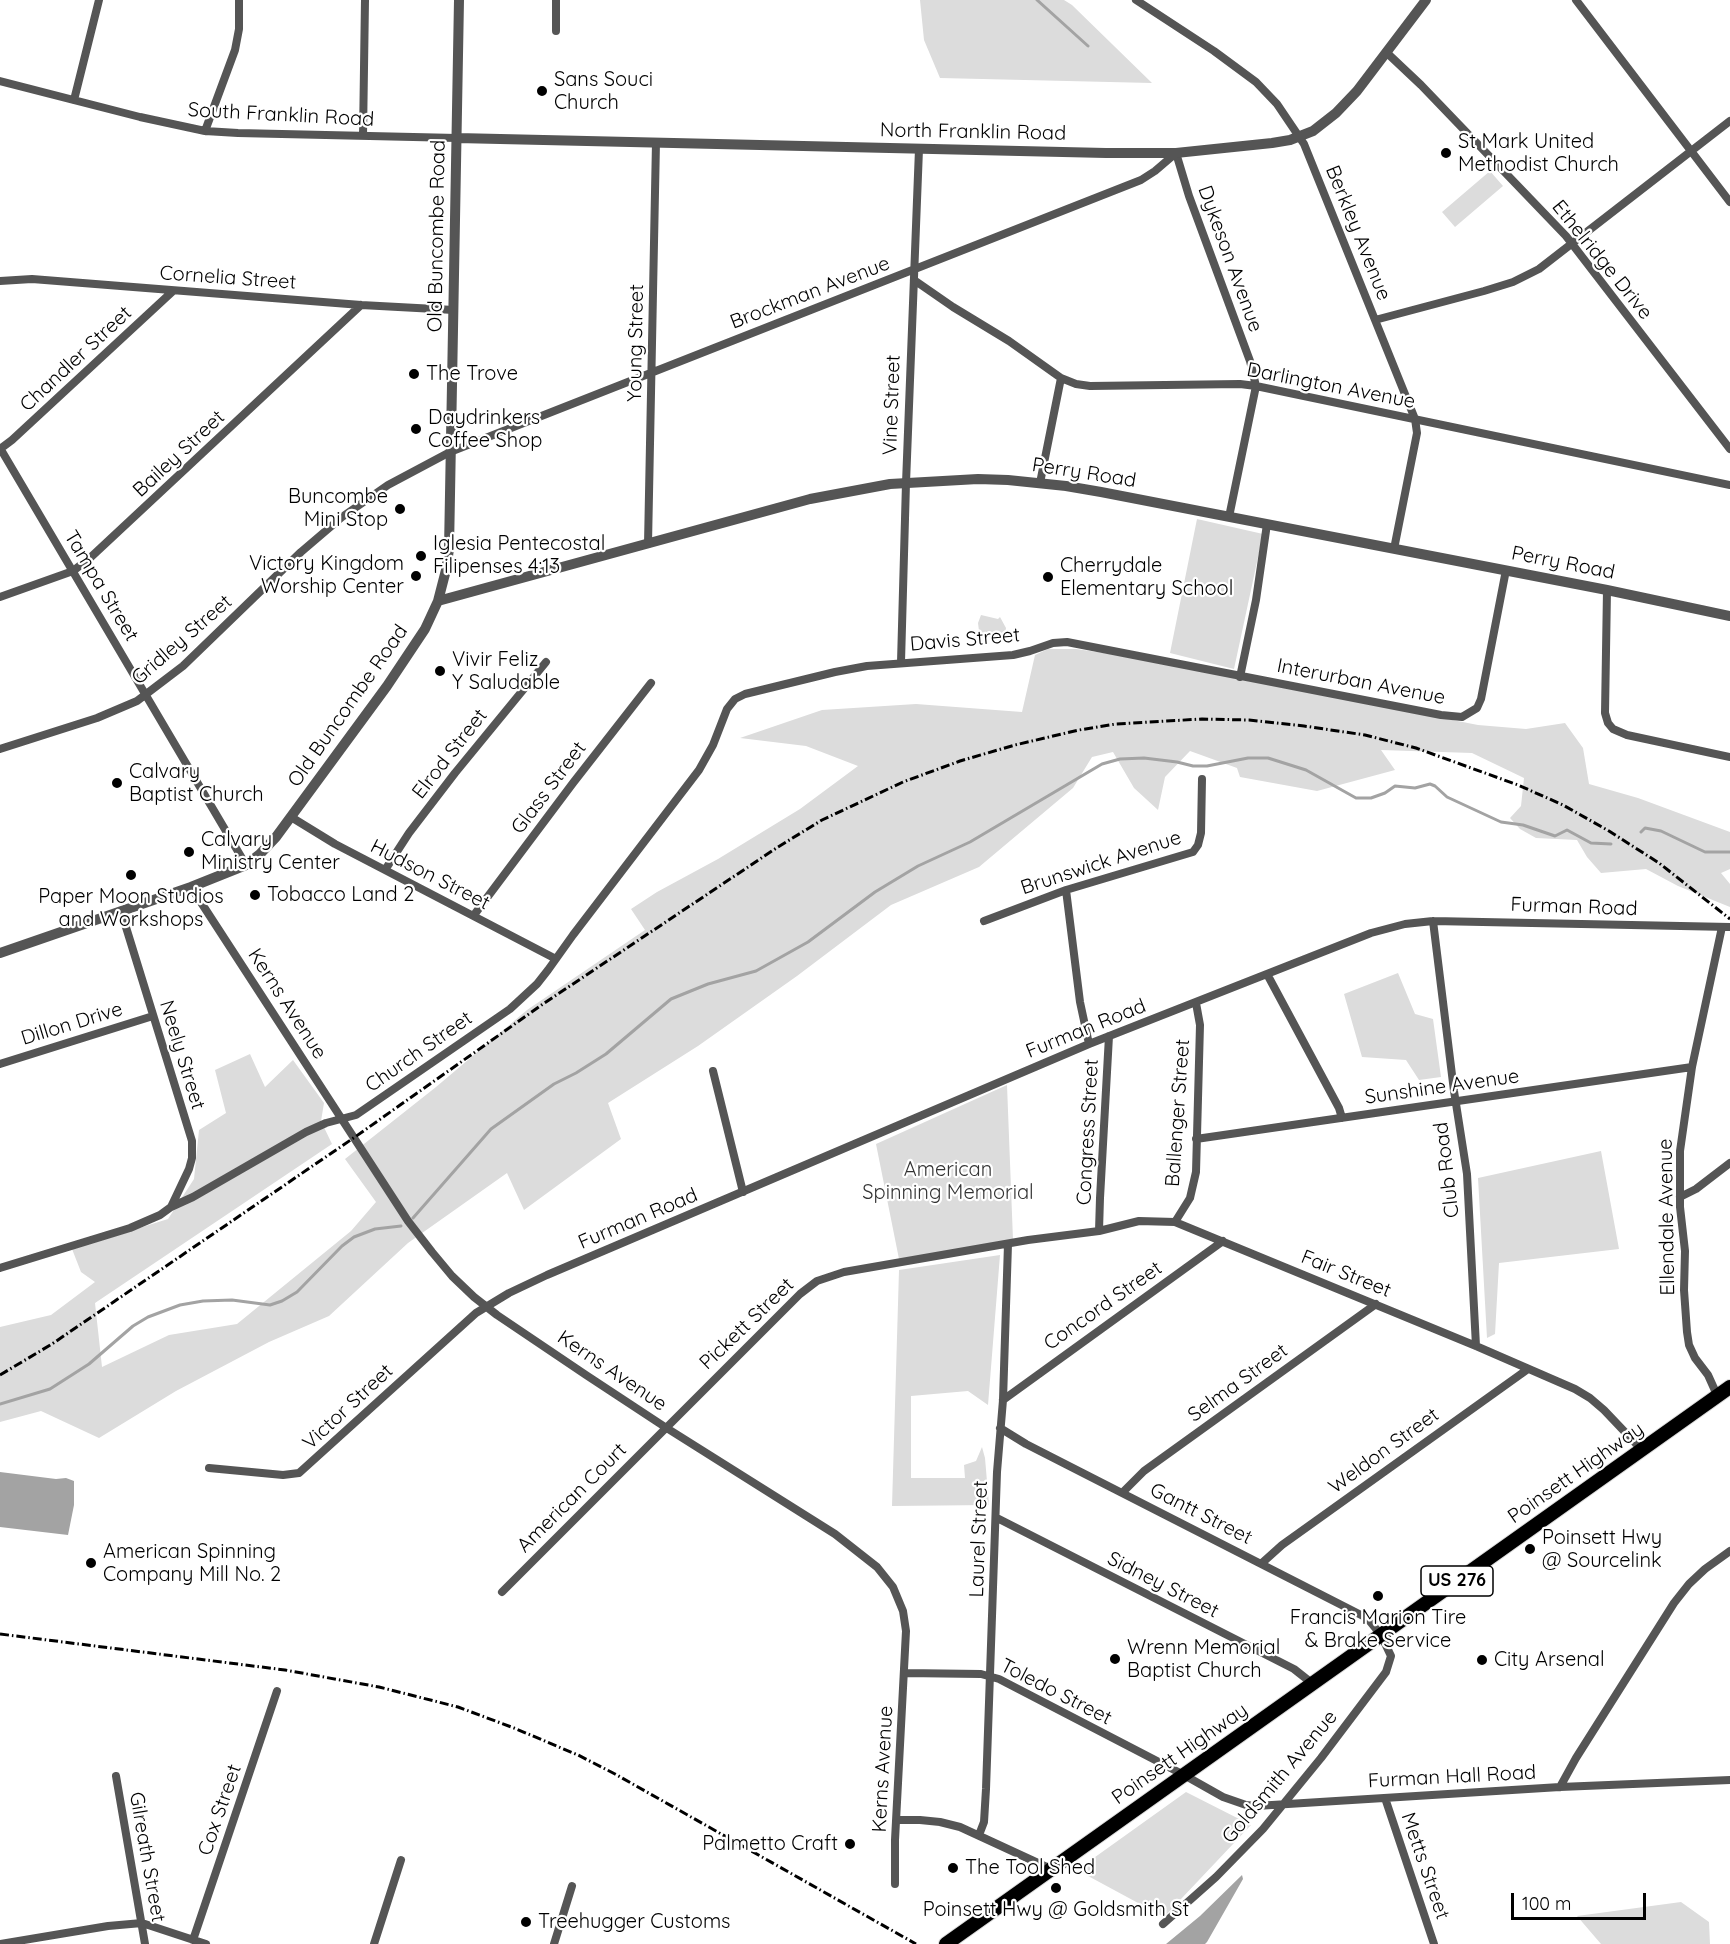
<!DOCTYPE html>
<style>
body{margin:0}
#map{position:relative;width:1730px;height:1944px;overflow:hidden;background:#fff;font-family:Quicksand,sans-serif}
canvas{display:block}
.scale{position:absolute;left:1511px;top:1893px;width:135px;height:27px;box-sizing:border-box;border:3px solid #000;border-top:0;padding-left:8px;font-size:18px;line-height:21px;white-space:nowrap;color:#000;-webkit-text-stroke:4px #fff;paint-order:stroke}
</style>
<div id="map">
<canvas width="1730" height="1944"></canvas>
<div class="scale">100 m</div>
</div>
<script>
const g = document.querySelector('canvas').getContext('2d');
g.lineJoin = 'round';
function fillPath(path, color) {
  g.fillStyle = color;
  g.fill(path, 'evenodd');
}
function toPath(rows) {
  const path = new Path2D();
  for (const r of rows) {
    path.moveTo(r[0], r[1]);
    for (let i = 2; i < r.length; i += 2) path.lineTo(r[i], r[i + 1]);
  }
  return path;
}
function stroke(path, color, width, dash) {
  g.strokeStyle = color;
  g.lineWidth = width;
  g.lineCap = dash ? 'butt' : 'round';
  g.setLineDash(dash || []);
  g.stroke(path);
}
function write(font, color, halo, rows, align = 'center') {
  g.font = font + ' Quicksand,sans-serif';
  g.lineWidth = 4.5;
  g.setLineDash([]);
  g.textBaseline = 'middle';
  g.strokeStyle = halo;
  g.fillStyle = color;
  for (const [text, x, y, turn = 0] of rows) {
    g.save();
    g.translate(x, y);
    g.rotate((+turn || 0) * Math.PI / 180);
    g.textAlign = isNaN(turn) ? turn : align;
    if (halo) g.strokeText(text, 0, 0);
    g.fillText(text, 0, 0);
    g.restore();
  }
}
const green = toPath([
 [920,0,1064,0,1072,5,1152,83,940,78,924,40],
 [1490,171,1503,186,1455,227,1442,212],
 [1197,519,1263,534,1234,669,1170,653],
 [981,615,998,619,1000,617,1006,628,1005,635,1000,638,986,635,979,631,978,623],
 [1048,649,1076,649,1125,656,1478,725,1526,729,1565,723,1583,748,1589,784,1638,798,1730,832,1730,869,1721,873,1730,884,1730,907,1678,886,1646,869,1601,873,1587,857,1577,840,1536,838,1520,829,1510,818,1521,806,1524,778,1472,753,1381,750,1395,770,1317,791,1240,777,1237,768,1190,751,1165,777,1158,810,1134,788,1113,752,1092,757,1073,788,979,867,891,905,797,976,698,1046,608,1103,621,1139,524,1210,507,1173,408,1243,329,1316,269,1342,176,1391,99,1438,41,1411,0,1422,0,1327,51,1315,95,1282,81,1272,72,1249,168,1219,194,1179,199,1130,226,1113,215,1070,250,1054,265,1087,293,1060,324,1103,321,1121,332,1144,95,1303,102,1367,169,1335,237,1324,351,1231,376,1202,345,1159,436,1087,527,1010,645,930,631,909,657,892,718,859,800,809,858,766,806,746,740,738,822,710,916,704,1022,712,1035,655],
 [1398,973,1415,1014,1433,1019,1441,1077,1419,1080,1406,1060,1362,1057,1344,994],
 [1007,1085,1013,1240,899,1259,876,1144],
 [1601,1151,1619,1249,1499,1263,1495,1334,1487,1338,1478,1178],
 [1000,1255,988,1405,968,1391,911,1396,911,1478,965,1478,964,1465,976,1461,982,1447,985,1458,989,1505,892,1506,899,1270],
 [1186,1792,1251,1825,1164,1917,1077,1870],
 [1681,1902,1709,1922,1710,1944,1601,1944,1577,1916]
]);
const water = toPath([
 [0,1472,56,1479,66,1478,74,1481,74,1505,68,1535,0,1527],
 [1242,1875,1243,1879,1207,1942,1205,1944,1166,1944,1200,1916]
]);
const stream = toPath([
 [1037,0,1088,46],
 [1641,832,1645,828,1661,831,1705,852,1730,852],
 [413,1218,491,1129,554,1084,576,1073,606,1054,671,999,708,984,756,971,808,942,875,892,918,866,970,842,1102,764,1120,759,1144,758,1177,762,1193,766,1207,766,1248,758,1268,758,1306,770,1356,798,1371,798,1385,793,1395,786,1415,788,1430,784,1435,786,1447,797,1501,822,1523,825,1555,836,1567,830,1591,843,1611,844],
 [0,1404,50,1389,89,1364,133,1326,148,1317,180,1305,203,1301,232,1300,270,1305,282,1301,297,1292,342,1246,354,1237,375,1229,401,1226]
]);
const minor = toPath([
 [556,0,556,31],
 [1136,0,1214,51,1256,82,1277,104,1304,144,1415,419,1417,433,1394,549],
 [1576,0,1730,202],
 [1386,52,1421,85,1566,236,1730,449],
 [0,81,140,117,205,131,238,133,457,138],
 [74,100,99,0],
 [205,131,235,50,239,29,239,0],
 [363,136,365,0],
 [914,280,953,307,1009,341,1061,378,1076,384,1090,386,1240,384,1256,386,1730,485],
 [0,281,32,279,361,305,454,310],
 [1375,320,1484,291,1513,282,1539,269,1730,121],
 [0,448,246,865],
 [0,449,12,440,173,291],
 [1040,483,1061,378],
 [648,544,656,142],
 [1607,590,1605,713,1608,723,1613,729,1627,735,1730,757],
 [0,597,73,571,91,557,361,305],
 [901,662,906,483,919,149],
 [1240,677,1256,600,1267,524],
 [0,749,97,718,137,701,183,666,301,552,342,517,388,485,450,452,1141,180,1155,171,1176,153,1189,196,1250,361,1256,386,1229,517],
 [291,817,335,844,556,959],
 [385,870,409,833,455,773,546,662],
 [191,887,408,1221,432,1252,452,1276,474,1297,497,1315,586,1375,665,1427,835,1534,877,1567,893,1587,903,1611,906,1631,895,1840,895,1884],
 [1066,890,1080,1002,1089,1044],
 [121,911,192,1141,192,1158,189,1169,171,1207],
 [474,915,573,783,651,683],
 [984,921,1066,890,1193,852,1198,845,1201,833,1202,779],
 [1433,921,1454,1091,1467,1174,1476,1346],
 [1267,974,1339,1108,1342,1118],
 [0,1064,153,1016],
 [713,1071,743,1192],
 [1196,1139,1692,1067],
 [1680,1197,1696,1189,1730,1163],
 [1175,1222,1190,1198,1196,1172,1200,1025,1196,1003],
 [1099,1231,1100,1198,1109,1036],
 [0,1268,130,1228,160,1215,171,1207,193,1197,306,1132,326,1123,356,1115,510,1009,537,984,548,970,573,935,699,770,713,745,727,709,735,699,745,694,835,672,867,666,1013,655,1030,651,1053,643,1067,642,1441,715,1462,717,1477,708,1481,699,1506,570],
 [1717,1395,1708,1375,1695,1358,1689,1345,1687,1332,1684,1290,1685,1251,1680,1207,1680,1151,1692,1067,1722,927],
 [1003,1400,1223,1241],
 [1000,1428,1026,1444,1363,1616,1368,1619,1381,1635,1391,1656,1386,1672,1321,1758,1263,1829,1216,1877,1163,1924],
 [209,1468,283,1475,299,1473,476,1313,509,1293,547,1275,1089,1044,1371,933,1405,924,1433,921,1730,927],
 [1123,1492,1144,1471,1376,1304],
 [997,1518,1294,1669,1313,1684],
 [1262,1563,1282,1545,1528,1369],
 [502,1592,800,1294,817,1281,844,1272,1028,1240,1099,1231,1139,1221,1175,1222,1476,1346,1575,1389,1590,1398,1604,1410,1642,1450],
 [904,1673,981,1674,999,1679,1184,1775,1223,1797,1246,1805,1256,1806,1560,1787,1730,1780],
 [116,1776,145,1944],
 [1560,1787,1576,1758,1674,1603,1689,1584,1705,1569,1730,1551],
 [1385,1798,1434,1944],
 [897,1820,920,1820,940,1822,960,1827,1051,1869],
 [979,1835,984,1822,986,1789,997,1472,1003,1400,1008,1244],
 [193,1940,277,1691],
 [0,1944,108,1926,142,1923,206,1944],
 [374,1944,401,1860],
 [554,1944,572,1886]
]);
const tertiary = toPath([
 [457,138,1106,153,1176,153,1272,143,1290,140,1313,131,1336,113,1357,91,1426,0],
 [438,601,810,499,890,484,978,479,1008,480,1066,486,1101,492,1607,590,1730,616],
 [0,953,191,887,246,865,260,854,276,837,387,686,425,629,438,601,446,570,449,549,459,0]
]);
const trunk = toPath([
 [946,1944,1730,1387]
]);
const rail = toPath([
 [0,1375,52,1344,355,1137,543,1004,778,847,822,820,903,782,960,761,1015,745,1079,730,1116,724,1202,719,1249,720,1304,726,1365,735,1416,748,1518,785,1563,805,1609,831,1659,863,1730,919],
 [0,1634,285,1670,379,1687,458,1707,514,1728,578,1755,615,1774,916,1944]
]);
const markers = [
 [542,91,6,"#000"],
 [1446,153,6,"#000"],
 [414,374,6,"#000"],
 [416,429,6,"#000"],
 [400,509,6,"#000"],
 [421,556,6,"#000"],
 [416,576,6,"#000"],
 [1048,577,6,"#000"],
 [440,671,6,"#000"],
 [117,783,6,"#000"],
 [189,852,6,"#000"],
 [131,875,6,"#000"],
 [255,895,6,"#000"],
 [1530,1549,6,"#000"],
 [91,1563,6,"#000"],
 [1378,1596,6,"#000"],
 [1115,1659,6,"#000"],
 [1482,1660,6,"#000"],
 [850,1844,6,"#000"],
 [953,1868,6,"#000"],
 [1056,1888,6,"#000"],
 [526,1922,6,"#000"]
];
const shields = [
 [1457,1581,72]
];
const shieldNames = [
 ["US 276",1457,1581]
];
const poiNames = [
 ["Sans Souci",554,80],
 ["Church",554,103],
 ["St Mark United",1458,142],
 ["Methodist Church",1458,165],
 ["The Trove",426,374],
 ["Daydrinkers",428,418],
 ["Coffee Shop",428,441],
 ["Buncombe",388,497,"right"],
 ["Mini Stop",388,520,"right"],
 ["Iglesia Pentecostal",433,544],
 ["Filipenses 4:13",433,567],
 ["Victory Kingdom",404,564,"right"],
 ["Worship Center",404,587,"right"],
 ["Cherrydale",1060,566],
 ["Elementary School",1060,589],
 ["Vivir Feliz",452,660],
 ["Y Saludable",452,683],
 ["Calvary",129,772],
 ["Baptist Church",129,795],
 ["Calvary",201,840],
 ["Ministry Center",201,863],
 ["Tobacco Land 2",267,895],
 ["Paper Moon Studios",131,897,"center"],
 ["and Workshops",131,920,"center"],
 ["Poinsett Hwy",1542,1538],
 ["@ Sourcelink",1542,1561],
 ["American Spinning",103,1552],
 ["Company Mill No. 2",103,1575],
 ["Francis Marion Tire",1378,1618,"center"],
 ["& Brake Service",1378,1641,"center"],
 ["Wrenn Memorial",1127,1648],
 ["Baptist Church",1127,1671],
 ["City Arsenal",1494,1660],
 ["Palmetto Craft",838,1844,"right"],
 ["The Tool Shed",965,1868],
 ["Poinsett Hwy @ Goldsmith St",1056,1910,"center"],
 ["Treehugger Customs",538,1922]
];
const streetNames = [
 ["South Franklin Road",281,115,3],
 ["North Franklin Road",973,132,1],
 ["Berkley Avenue",1358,233,68],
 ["Old Buncombe Road",437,236,-89],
 ["Dykeson Avenue",1230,259,70],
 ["Ethelridge Drive",1602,260,51],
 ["Cornelia Street",228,278,4],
 ["Brockman Avenue",810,293,-21],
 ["Young Street",636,343,-89],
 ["Chandler Street",76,359,-43],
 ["Darlington Avenue",1331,386,11],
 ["Vine Street",892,405,-88],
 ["Bailey Street",179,454,-43],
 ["Perry Road",1084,473,9],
 ["Perry Road",1563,563,11],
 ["Tampa Street",101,586,59],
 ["Gridley Street",182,640,-41],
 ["Davis Street",965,640,-5],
 ["Interurban Avenue",1361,682,11],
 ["Old Buncombe Road",348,706,-55],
 ["Elrod Street",450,754,-52],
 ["Glass Street",549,788,-53],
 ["Brunswick Avenue",1101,863,-18],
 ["Hudson Street",430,875,27],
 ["Furman Road",1574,907,2],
 ["Kerns Avenue",287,1004,57],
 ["Dillon Drive",72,1024,-17],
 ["Furman Road",1086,1029,-22],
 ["Church Street",419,1052,-35],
 ["Neely Street",182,1055,73],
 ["Sunshine Avenue",1442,1087,-8],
 ["Ballenger Street",1178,1113,-86],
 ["Congress Street",1088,1132,-87],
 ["Club Road",1447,1170,-97],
 ["Ellendale Avenue",1667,1217,-91],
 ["Furman Road",638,1219,-23],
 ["Fair Street",1346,1274,22],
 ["Concord Street",1103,1306,-35],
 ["Pickett Street",747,1324,-44],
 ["Kerns Avenue",612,1371,34],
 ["Selma Street",1238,1383,-36],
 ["Victor Street",348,1407,-43],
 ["Weldon Street",1384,1451,-36],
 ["Poinsett Highway",1576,1473,-35],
 ["American Court",572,1498,-45],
 ["Gantt Street",1201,1514,27],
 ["Laurel Street",979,1539,-88],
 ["Sidney Street",1163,1585,27],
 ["Toledo Street",1056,1692,27],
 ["Poinsett Highway",1180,1754,-35],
 ["Kerns Avenue",883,1769,-87],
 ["Goldsmith Avenue",1280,1777,-50],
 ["Furman Hall Road",1452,1777,-3],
 ["Cox Street",220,1810,-71],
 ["Gilreath Street",147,1857,80],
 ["Metts Street",1425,1866,71]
];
const parkNames = [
 ["American",948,1170],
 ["Spinning Memorial",948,1193]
];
fillPath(green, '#dcdcdc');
fillPath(water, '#a3a3a3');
stroke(stream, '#a3a3a3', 3);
stroke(trunk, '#dbdbdb', 16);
stroke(minor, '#555', 8);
stroke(tertiary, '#555', 10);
stroke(trunk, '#000', 14);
stroke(rail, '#000', 3, [9, 3, 1.5, 3]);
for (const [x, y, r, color] of markers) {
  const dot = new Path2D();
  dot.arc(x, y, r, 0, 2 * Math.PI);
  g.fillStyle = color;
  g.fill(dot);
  stroke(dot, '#fff', 2);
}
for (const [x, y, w] of shields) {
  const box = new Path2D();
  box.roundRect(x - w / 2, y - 15, w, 30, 4.5);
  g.fillStyle = '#fff';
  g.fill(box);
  stroke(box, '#000', 1.5);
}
write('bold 18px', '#000', null, shieldNames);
write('20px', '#000', '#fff', poiNames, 'left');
write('20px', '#000', '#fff', streetNames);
write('20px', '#333', '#fff', parkNames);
</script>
